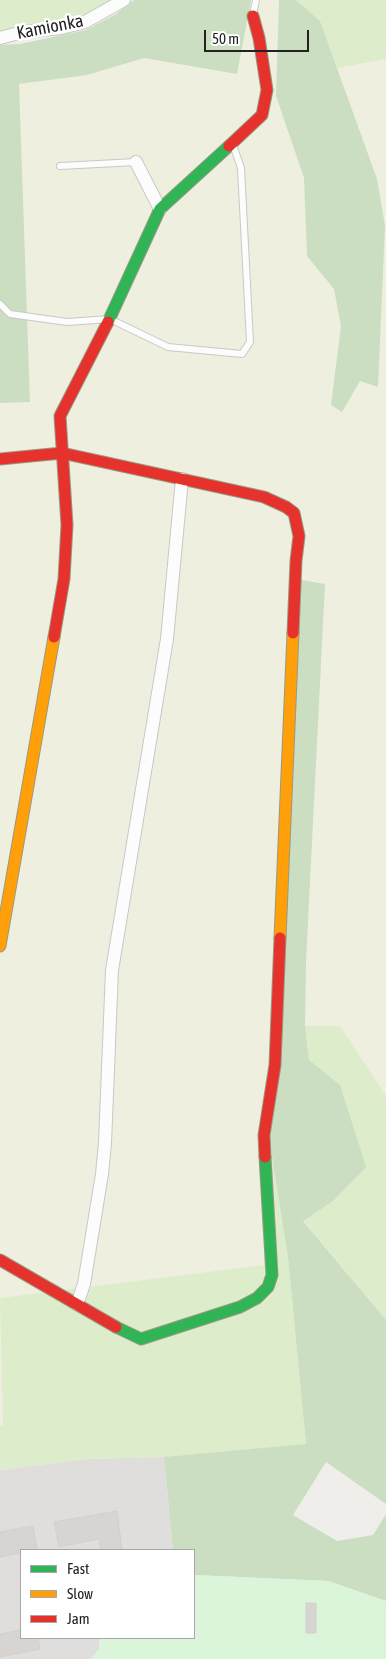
<!DOCTYPE html>
<style>
body{margin:0}
#map{position:relative;width:386px;height:1659px;overflow:hidden;background:#f0eeeb;font-family:"Asap Condensed",sans-serif}
canvas{display:block}
.legend{position:absolute;left:20px;top:1549px;width:175px;height:90px;box-sizing:border-box;background:#fff;border:1px solid #a7a7a7;margin:0;padding:6px 9px;list-style:none;font-size:15px;color:#222}
.legend li{display:flex;align-items:center;gap:10px;height:25px}
.legend b{width:25px;border:1px solid #a7a7a7}
.scale{position:absolute;left:204px;top:30px;width:105px;height:22px;box-sizing:border-box;border:2px solid #222;border-top:0;padding-left:6px;font-size:15px;line-height:18px;white-space:nowrap;color:#222;-webkit-text-stroke:4px #fff;paint-order:stroke}
</style>
<div id="map">
<canvas width="386" height="1659"></canvas>
<ul class="legend">
<li><b style="height:6px;background:#30b455"></b>Fast</li>
<li><b style="height:6px;background:#ff9f0a"></b>Slow</li>
<li><b style="height:6px;background:#e5322d"></b>Jam</li>
</ul>
<div class="scale">50 m</div>
</div>
<script>
const g = document.querySelector('canvas').getContext('2d');
g.lineJoin = 'round';
function fillPath(path, color) {
  g.fillStyle = color;
  g.fill(path, 'evenodd');
}
function toPath(rows) {
  const path = new Path2D();
  for (const r of rows) {
    path.moveTo(r[0], r[1]);
    for (let i = 2; i < r.length; i += 2) path.lineTo(r[i], r[i + 1]);
  }
  return path;
}
function stroke(path, color, width, dash) {
  g.strokeStyle = color;
  g.lineWidth = width;
  g.lineCap = dash ? 'butt' : 'round';
  g.setLineDash(dash || []);
  g.stroke(path);
}
function write(font, color, halo, rows, align = 'center') {
  g.font = font + ' "Asap Condensed",sans-serif';
  g.lineWidth = 5;
  g.setLineDash([]);
  g.textBaseline = 'middle';
  g.strokeStyle = halo;
  g.fillStyle = color;
  for (const [text, x, y, turn = 0] of rows) {
    g.save();
    g.translate(x, y);
    g.rotate((+turn || 0) * Math.PI / 180);
    g.textAlign = isNaN(turn) ? turn : align;
    if (halo) g.strokeText(text, 0, 0);
    g.fillText(text, 0, 0);
    g.restore();
  }
}
const residential = toPath([
 [164,1457,173,1550,21,1550,21,1638,100,1638,99,1649,91,1659,0,1659,0,1470,85,1459]
]);
const farmland = toPath([
 [251,0,279,0,276,96,304,178,307,256,334,289,341,326,331,405,360,381,378,387,377,179,337,68,386,59,386,1096,340,1026,305,1026,306,962,325,584,296,579,264,1265,0,1298,0,403,30,401,18,84,87,75,144,58,237,74],
 [0,1304,3,1426,0,1426]
]);
const grass = toPath([
 [0,0,117,0,84,18,0,33],
 [296,0,386,0,386,59,337,68,320,21],
 [305,1026,340,1026,386,1096,386,1320,303,1220,333,1201,340,1085,309,1061],
 [270,1144,288,1257,306,1445,164,1457,85,1459,0,1470,0,1426,3,1425,0,1298,264,1265]
]);
const forest = toPath([
 [134,0,251,0,237,74,144,58,87,75,19,84,30,402,0,403,0,45,20,44,86,30,116,14],
 [279,0,296,0,320,21,377,179,385,226,378,387,360,381,342,412,331,405,341,326,334,289,307,256,304,178,276,96],
 [296,579,325,584,306,962,305,1026,309,1060,340,1085,366,1167,333,1201,303,1221,386,1320,386,1504,326,1462,293,1515,337,1541,373,1535,386,1514,386,1601,328,1581,194,1575,194,1550,173,1550,164,1457,306,1444,288,1257,270,1144]
]);
const park = toPath([
 [194,1575,328,1581,386,1601,386,1659,91,1659,99,1649,100,1638,194,1638]
]);
const building = toPath([
 [117,1511,122,1550,101,1550,99,1539,59,1547,54,1522,117,1511],
 [33,1526,37,1550,21,1550,21,1553,0,1557,0,1532,33,1526],
 [306,1603,316,1603,316,1633,306,1633,306,1603],
 [21,1630,21,1638,38,1638,40,1649,0,1657,0,1634,21,1630]
]);
const lane = toPath([
 [253,15,256,0],
 [60,166,136,162],
 [0,304,10,314,67,322,110,319,168,347,242,354,250,342,241,168,233,145]
]);
const street = toPath([
 [0,38,23,32,61,28,85,22,124,0],
 [136,162,160,209],
 [77,1304,84,1284,102,1174,105,1143,112,970,167,639,182,479]
]);
const fast = toPath([
 [108,322,160,209,229,146],
 [116,1327,141,1339,240,1307,257,1298,268,1287,272,1275,265,1157]
]);
const slow = toPath([
 [280,938,293,633],
 [0,946,54,637]
]);
const jam = toPath([
 [229,146,262,115,267,90,259,38,253,16],
 [0,459,62,453,264,497,286,507,294,513,299,536,296,561,293,633],
 [54,637,64,579,67,525,60,416,108,322],
 [265,1157,264,1135,275,1065,280,938],
 [0,1260,116,1327]
]);
const streetNames = [
 ["Kamionka",50,27,-11]
];
fillPath(residential, '#dfdedc');
fillPath(farmland, '#efefdf');
fillPath(grass, '#ddeccb');
fillPath(forest, '#cbdec1');
fillPath(park, '#daf5da');
fillPath(building, '#d7d4d2');
stroke(building, '#d3d0cc', 1);
stroke(lane, '#c9c8c7', 8);
stroke(street, '#c9c8c7', 14);
stroke(fast, '#999a82', 13);
stroke(slow, '#999a82', 13);
stroke(jam, '#999a82', 13);
stroke(lane, '#fdfcfc', 6);
stroke(street, '#fdfcfc', 12);
stroke(fast, '#30b455', 11);
stroke(slow, '#ff9f0a', 11);
stroke(jam, '#e5322d', 11);
write('18px', '#222', '#fff', streetNames);
</script>
